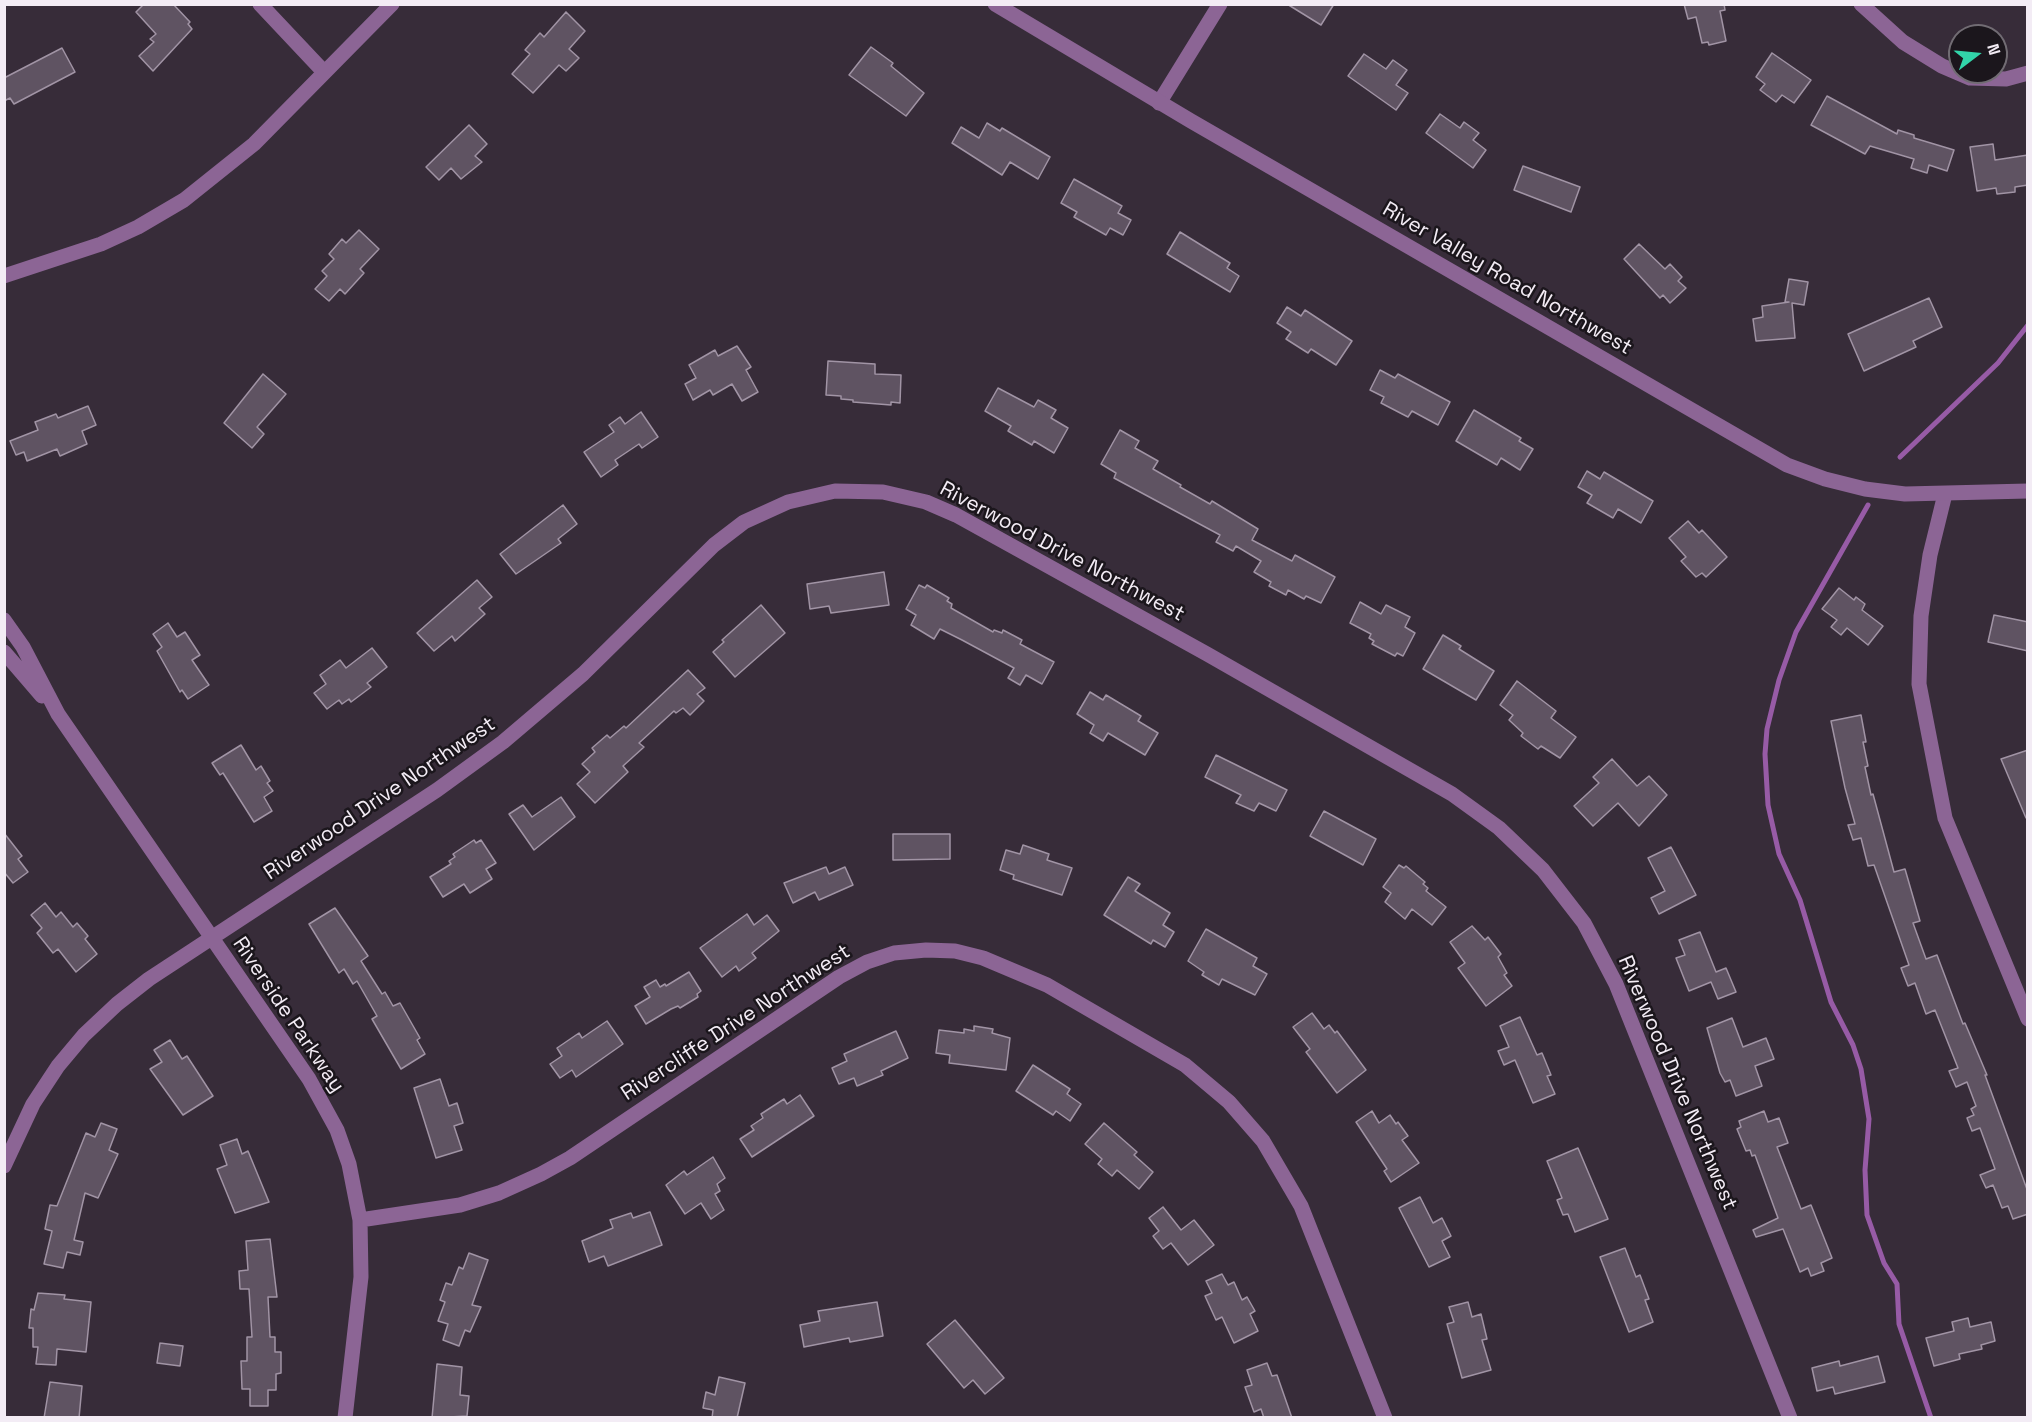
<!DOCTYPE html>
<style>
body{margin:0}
#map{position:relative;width:2032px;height:1422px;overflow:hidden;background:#372c39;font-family:"Space Grotesk",sans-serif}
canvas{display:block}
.frame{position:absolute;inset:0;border:6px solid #f3ecf5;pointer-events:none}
.north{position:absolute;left:1948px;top:24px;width:60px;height:60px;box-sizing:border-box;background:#1b161c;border:2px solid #716c73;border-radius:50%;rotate:74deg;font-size:16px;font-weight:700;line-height:24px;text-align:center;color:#f3ecf5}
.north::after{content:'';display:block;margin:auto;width:21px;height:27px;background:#32d4a9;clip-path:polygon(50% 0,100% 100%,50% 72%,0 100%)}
</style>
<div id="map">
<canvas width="2032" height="1422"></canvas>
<div class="frame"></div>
<div class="north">N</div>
</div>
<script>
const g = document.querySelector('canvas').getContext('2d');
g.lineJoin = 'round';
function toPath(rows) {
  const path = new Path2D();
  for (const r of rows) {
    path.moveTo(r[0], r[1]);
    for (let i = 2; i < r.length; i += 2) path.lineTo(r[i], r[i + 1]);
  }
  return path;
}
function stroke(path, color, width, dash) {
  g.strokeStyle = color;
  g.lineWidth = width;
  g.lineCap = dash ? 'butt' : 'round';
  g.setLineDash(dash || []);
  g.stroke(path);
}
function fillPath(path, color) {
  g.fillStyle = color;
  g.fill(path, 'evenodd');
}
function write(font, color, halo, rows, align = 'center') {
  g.font = font + ' "Space Grotesk",sans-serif';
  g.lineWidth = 5;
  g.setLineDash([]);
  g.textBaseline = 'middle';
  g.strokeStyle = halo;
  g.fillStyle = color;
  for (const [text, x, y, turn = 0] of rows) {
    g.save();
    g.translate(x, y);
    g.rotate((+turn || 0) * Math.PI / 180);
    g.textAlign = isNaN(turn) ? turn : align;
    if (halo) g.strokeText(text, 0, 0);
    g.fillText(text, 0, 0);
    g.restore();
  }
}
const stream = toPath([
 [1900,457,1998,363,2028,325],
 [1868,505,1796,632,1779,680,1767,729,1765,754,1768,805,1779,854,1800,900,1831,1002,1853,1045,1861,1069,1869,1119,1865,1170,1867,1215,1884,1263,1897,1284,1899,1324,1931,1418]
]);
const building = toPath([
 [144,4,173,4,190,22,188,24,192,29,153,71,139,56,154,42,150,39,156,34,136,12,144,4],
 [1287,4,1334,4,1321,25,1287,4],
 [1684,4,1724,4,1725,10,1720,11,1726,41,1709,45,1708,42,1702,43,1696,17,1688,19,1684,4],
 [566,12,585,31,569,49,579,58,566,71,559,65,533,93,512,74,530,54,525,50,540,33,544,37,566,12],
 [871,47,893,63,891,66,924,93,906,116,849,75,871,47],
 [62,48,75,72,14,104,10,98,4,101,4,78,62,48],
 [1772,53,1811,80,1794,103,1782,95,1776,102,1760,90,1765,84,1756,77,1772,53],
 [1364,54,1386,69,1393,60,1407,70,1396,85,1408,93,1396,110,1348,76,1364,54],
 [1827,96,1897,134,1898,130,1914,135,1914,138,1954,150,1947,171,1929,165,1927,173,1911,168,1914,159,1870,146,1865,154,1811,125,1827,96],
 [1440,114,1460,128,1464,122,1479,133,1473,140,1486,150,1473,168,1426,133,1440,114],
 [987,123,1000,131,1002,128,1050,157,1038,179,1010,162,1002,175,952,143,961,127,979,138,987,123],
 [469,125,487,144,475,156,482,162,461,179,451,168,439,180,426,167,469,125],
 [1993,144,1995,160,2028,155,2028,185,2015,187,2015,192,1997,194,1996,188,1977,191,1970,147,1993,144],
 [1523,166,1580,187,1571,212,1514,190,1523,166],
 [1074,179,1122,206,1118,213,1131,220,1123,235,1110,228,1106,235,1074,217,1077,212,1061,203,1074,179],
 [359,230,379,249,360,269,364,273,345,294,340,289,329,301,315,289,327,276,322,271,334,259,329,254,342,239,346,243,359,230],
 [1180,232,1230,263,1227,268,1239,276,1230,292,1167,254,1180,232],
 [1639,244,1665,269,1670,264,1682,277,1678,281,1686,288,1670,303,1663,295,1660,298,1624,259,1639,244],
 [1789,279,1808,282,1804,305,1792,303,1795,338,1756,341,1753,319,1763,317,1762,306,1789,302,1785,302,1789,279],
 [1929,298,1942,327,1913,341,1916,347,1864,371,1848,334,1929,298],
 [1287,307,1301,316,1305,310,1352,341,1336,365,1311,349,1308,353,1286,339,1291,332,1277,323,1287,307],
 [737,346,751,367,746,370,758,392,742,401,732,384,713,395,710,390,693,400,685,384,696,378,689,365,715,350,718,356,737,346],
 [828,361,875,364,875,374,901,375,900,403,891,402,891,405,853,402,853,400,841,399,841,396,826,395,828,361],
 [1380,370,1395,378,1398,374,1450,402,1438,425,1412,411,1408,417,1381,403,1384,397,1370,390,1380,370],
 [263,374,286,394,257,427,264,434,252,448,224,423,263,374],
 [998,388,1034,407,1038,400,1056,410,1051,418,1068,428,1054,453,1034,441,1032,445,1008,431,1011,426,985,411,998,388],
 [88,406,96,425,82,431,87,444,60,456,57,449,27,461,24,452,16,455,10,441,38,430,35,422,56,414,58,418,88,406],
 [1474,410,1521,438,1519,441,1533,449,1520,470,1501,458,1497,465,1456,441,1474,410],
 [641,412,658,437,642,448,639,444,615,460,618,465,601,477,584,452,614,432,609,425,620,417,625,424,641,412],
 [1120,430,1139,441,1135,448,1158,461,1153,469,1181,485,1180,487,1210,504,1212,501,1258,529,1252,540,1292,561,1295,555,1335,577,1321,603,1306,596,1304,599,1288,590,1286,595,1269,586,1271,582,1254,572,1261,561,1236,546,1233,551,1216,542,1220,535,1114,478,1116,473,1101,464,1120,430],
 [1587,471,1600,479,1604,472,1653,501,1641,523,1618,509,1613,518,1587,503,1592,495,1578,487,1587,471],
 [563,505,577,524,558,539,561,543,516,574,500,554,563,505],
 [1688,521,1699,533,1702,530,1727,557,1706,577,1702,573,1696,577,1681,561,1686,557,1669,538,1688,521],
 [884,572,889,605,831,613,829,606,810,609,807,584,884,572],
 [477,580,492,597,479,608,485,614,455,641,452,636,434,651,417,633,477,580],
 [919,585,925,588,927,585,949,598,947,601,952,604,951,608,993,632,994,630,1002,633,1003,630,1022,640,1020,644,1054,662,1042,684,1026,675,1020,685,1008,678,1014,668,962,640,940,629,934,639,911,625,916,615,906,609,919,585],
 [1839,588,1854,600,1856,597,1865,604,1862,610,1883,626,1868,645,1847,628,1841,635,1831,627,1837,620,1822,609,1839,588],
 [1360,602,1381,614,1386,605,1410,617,1405,627,1415,633,1403,656,1397,653,1395,656,1372,644,1374,641,1369,638,1371,634,1350,623,1360,602],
 [761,605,785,633,735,677,713,652,724,642,722,640,761,605],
 [1994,615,2028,622,2028,651,1988,642,1994,615],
 [168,623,177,637,185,632,200,655,192,660,209,685,188,699,182,690,180,692,157,651,162,647,153,634,168,623],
 [1443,635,1461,646,1459,649,1494,671,1476,700,1423,669,1443,635],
 [372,648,387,667,367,683,371,687,351,702,349,699,342,704,339,700,327,709,314,693,326,684,320,675,340,660,346,668,372,648],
 [688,670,705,688,697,694,704,701,690,715,683,708,676,713,674,711,639,743,644,747,623,766,628,772,595,803,577,784,590,772,582,764,595,752,592,748,607,735,610,738,624,726,626,728,688,670],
 [1517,681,1556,711,1551,718,1576,737,1560,758,1541,746,1538,749,1521,736,1523,733,1509,720,1513,715,1500,705,1517,681],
 [1090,692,1103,700,1106,695,1141,716,1138,721,1158,733,1145,755,1108,733,1103,741,1090,733,1094,725,1077,714,1090,692],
 [1861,715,1866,742,1863,742,1868,766,1865,767,1871,795,1873,794,1894,872,1905,869,1920,921,1913,923,1926,959,1937,955,1963,1024,1965,1023,1987,1075,1985,1075,2028,1192,2028,1214,2013,1219,2008,1206,2002,1208,1993,1185,1986,1188,1980,1175,1995,1169,1980,1128,1972,1131,1967,1118,1974,1115,1971,1109,1976,1106,1967,1082,1956,1087,1949,1071,1958,1068,1935,1010,1926,1014,1915,983,1908,986,1901,968,1909,965,1874,865,1868,866,1861,838,1853,840,1848,825,1855,824,1845,788,1831,721,1861,715],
 [241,745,256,770,261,766,270,781,267,783,273,791,264,797,272,811,254,822,223,773,220,775,212,763,241,745],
 [2028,750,2028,818,2026,818,2001,759,2028,750],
 [1216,755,1287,790,1276,811,1259,803,1254,811,1236,803,1241,795,1205,777,1216,755],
 [1612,759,1637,786,1649,776,1667,795,1639,826,1618,803,1593,826,1574,806,1599,783,1593,777,1612,759],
 [561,797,575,817,534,850,509,814,523,805,532,817,561,797],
 [1324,811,1376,839,1363,865,1310,836,1324,811],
 [4,833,22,856,18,859,28,872,13,883,4,872,4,833],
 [893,834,950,834,950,859,893,860,893,834],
 [474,840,476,843,481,840,496,863,486,869,492,879,470,893,464,884,443,897,430,877,451,864,449,861,455,857,453,854,474,840],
 [1023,845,1049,854,1047,860,1072,868,1062,895,1013,879,1014,875,1000,870,1006,850,1020,854,1023,845],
 [1671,847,1696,895,1659,914,1651,898,1665,891,1648,858,1671,847],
 [1399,865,1404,868,1406,866,1425,882,1423,884,1428,888,1426,891,1446,907,1432,925,1412,909,1405,919,1385,902,1391,893,1383,887,1399,865],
 [826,867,829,874,845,867,853,885,819,900,815,892,793,903,784,883,826,867],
 [1128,877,1140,884,1135,891,1170,913,1163,925,1174,932,1165,947,1153,940,1151,944,1104,915,1128,877],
 [45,903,56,917,61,912,73,927,77,923,88,936,85,939,97,954,76,972,58,949,53,953,37,933,42,928,31,915,45,903],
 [335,908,368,956,361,961,382,994,385,992,393,1006,400,1003,420,1038,417,1040,425,1054,401,1069,372,1019,377,1016,357,981,353,984,344,969,339,973,309,924,335,908],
 [747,914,754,925,767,915,779,931,752,953,756,958,739,971,736,966,722,977,700,948,747,914],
 [1472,926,1485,940,1488,937,1501,954,1498,957,1507,973,1504,975,1512,986,1486,1006,1458,968,1465,963,1450,942,1472,926],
 [1206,929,1257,958,1253,966,1267,974,1255,995,1222,979,1219,985,1202,975,1204,972,1188,961,1206,929],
 [1700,932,1716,972,1726,968,1736,992,1718,999,1711,982,1689,991,1676,958,1685,955,1679,940,1700,932],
 [689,972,701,991,697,994,698,997,680,1008,678,1006,671,1009,646,1024,635,1006,650,997,644,987,656,980,660,987,665,984,666,986,689,972],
 [1312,1013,1324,1029,1329,1025,1335,1033,1337,1031,1366,1070,1337,1093,1306,1052,1310,1049,1293,1027,1312,1013],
 [1520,1017,1537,1055,1542,1053,1551,1075,1547,1076,1555,1094,1533,1103,1515,1060,1504,1065,1498,1051,1509,1047,1500,1026,1520,1017],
 [1732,1018,1743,1047,1766,1038,1774,1059,1755,1066,1762,1086,1736,1096,1730,1080,1725,1082,1720,1073,1707,1028,1732,1018],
 [607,1021,623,1044,576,1077,572,1070,560,1078,550,1064,562,1056,557,1048,579,1033,582,1038,607,1021],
 [974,1026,993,1029,992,1033,1010,1038,1006,1070,949,1063,950,1055,936,1053,939,1030,964,1033,964,1029,974,1031,974,1026],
 [896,1031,908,1058,881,1071,883,1075,857,1086,854,1078,839,1084,832,1068,847,1061,844,1054,896,1031],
 [170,1040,182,1059,187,1056,213,1096,183,1115,150,1069,162,1062,154,1050,170,1040],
 [1033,1065,1070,1089,1067,1094,1081,1104,1070,1121,1056,1111,1053,1115,1016,1091,1033,1065],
 [440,1079,449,1106,457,1103,463,1123,454,1126,462,1150,436,1158,414,1088,440,1079],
 [800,1095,814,1116,752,1157,740,1139,754,1130,751,1126,763,1118,761,1114,784,1099,787,1104,800,1095],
 [1372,1111,1379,1123,1390,1115,1396,1124,1398,1122,1408,1136,1402,1140,1419,1163,1391,1182,1384,1171,1387,1169,1356,1122,1372,1111],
 [1764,1111,1768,1122,1779,1118,1788,1143,1777,1147,1801,1209,1811,1205,1832,1258,1821,1263,1824,1271,1811,1276,1808,1268,1800,1272,1783,1229,1756,1237,1753,1230,1778,1218,1755,1155,1752,1156,1750,1150,1746,1151,1737,1129,1741,1127,1739,1121,1764,1111],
 [101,1123,117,1129,109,1150,118,1154,98,1198,85,1193,74,1240,83,1242,80,1255,67,1252,63,1268,44,1264,52,1231,45,1229,50,1205,57,1206,86,1133,95,1137,101,1123],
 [1104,1123,1137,1152,1134,1155,1153,1172,1139,1189,1117,1170,1112,1176,1098,1164,1102,1159,1085,1144,1104,1123],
 [237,1139,242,1154,248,1151,269,1202,235,1213,217,1169,227,1165,220,1145,237,1139],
 [1578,1148,1608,1219,1575,1232,1568,1214,1563,1215,1557,1200,1562,1198,1547,1161,1578,1148],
 [713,1157,725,1178,717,1184,720,1191,715,1194,724,1210,711,1219,701,1203,685,1214,666,1185,684,1171,687,1175,713,1157],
 [1420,1197,1433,1223,1442,1218,1451,1236,1442,1241,1450,1257,1429,1267,1399,1208,1420,1197],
 [1163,1207,1181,1230,1194,1220,1214,1245,1188,1265,1171,1243,1163,1249,1153,1236,1159,1231,1149,1218,1163,1207],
 [650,1212,662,1245,608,1266,604,1256,589,1262,582,1241,613,1228,610,1220,631,1213,633,1218,650,1212],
 [270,1239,277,1297,268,1297,270,1337,275,1337,275,1352,281,1352,281,1373,276,1374,276,1390,268,1390,268,1406,250,1406,250,1389,242,1389,241,1361,247,1361,247,1337,252,1337,249,1289,240,1289,239,1271,248,1270,246,1241,270,1239],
 [1625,1248,1636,1277,1640,1275,1649,1299,1645,1300,1653,1322,1629,1332,1600,1257,1625,1248],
 [469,1253,488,1260,472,1305,481,1307,470,1332,465,1330,459,1346,443,1340,448,1324,438,1321,445,1302,440,1300,446,1283,452,1285,459,1267,463,1269,469,1253],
 [1222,1274,1228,1285,1234,1282,1242,1300,1247,1297,1255,1311,1250,1314,1258,1331,1234,1343,1222,1317,1216,1320,1205,1296,1212,1293,1206,1281,1222,1274],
 [38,1293,65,1295,64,1299,91,1302,86,1352,57,1349,56,1365,36,1364,38,1347,33,1347,33,1328,29,1328,31,1309,34,1310,38,1293],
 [877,1302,883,1336,850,1342,849,1338,804,1347,800,1325,820,1321,818,1311,877,1302],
 [1468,1302,1472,1317,1481,1314,1487,1339,1482,1340,1491,1370,1462,1378,1447,1324,1454,1322,1449,1307,1468,1302],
 [1968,1318,1970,1327,1991,1322,1995,1341,1981,1345,1982,1349,1959,1354,1960,1359,1934,1366,1926,1338,1954,1331,1952,1322,1968,1318],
 [955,1320,1004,1378,985,1394,973,1380,964,1388,927,1344,955,1320],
 [160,1343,183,1346,180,1366,157,1363,160,1343],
 [1878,1356,1885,1382,1835,1394,1833,1387,1817,1391,1812,1368,1839,1361,1840,1366,1878,1356],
 [1267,1363,1272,1376,1277,1375,1292,1418,1264,1418,1261,1409,1254,1412,1245,1387,1252,1385,1247,1370,1267,1363],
 [437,1364,462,1367,460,1395,469,1396,467,1416,432,1418,437,1364],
 [719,1377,745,1383,737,1418,712,1418,713,1410,703,1408,706,1392,715,1395,719,1377],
 [50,1382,82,1386,79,1418,44,1418,50,1382]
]);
const minor = toPath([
 [260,4,324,72],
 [1861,4,1903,42,1942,66,1970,78,2006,79,2028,73],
 [1159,103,1220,4],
 [1945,494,1930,555,1921,616,1919,684,1945,818,2028,1019],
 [4,620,23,647,58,714,309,1079,337,1130,349,1164,360,1220,361,1277,345,1418],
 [4,652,42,696],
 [4,1166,33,1104,58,1066,84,1035,117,1004,149,979,437,790,503,742,583,674,714,545,744,522,788,502,835,491,883,492,926,502,956,515,1207,654,1452,794,1499,828,1543,870,1584,923,1616,984,1790,1418],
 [360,1220,460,1205,499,1193,541,1174,570,1158,839,977,867,962,894,953,926,950,955,951,983,958,1047,985,1185,1065,1229,1102,1263,1141,1301,1206,1385,1418]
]);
const tertiary = toPath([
 [995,4,1191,121,1787,465,1825,479,1865,489,1905,494,2028,491],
 [4,276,101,244,138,227,184,200,254,144,392,4]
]);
const streetNames = [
 ["River Valley Road Northwest",1507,279,30],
 ["Riverwood Drive Northwest",1062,552,28],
 ["Riverwood Drive Northwest",380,799,-34],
 ["Riverside Parkway",288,1015,56],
 ["Rivercliffe Drive Northwest",736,1023,-33],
 ["Riverwood Drive Northwest",1677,1083,67]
];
stroke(stream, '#975ba6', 5);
fillPath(building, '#5f5362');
stroke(building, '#a194a5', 1.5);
stroke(minor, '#8c6595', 15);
stroke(tertiary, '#8c6595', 15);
write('21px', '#f3ecf5', '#1b161c', streetNames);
</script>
